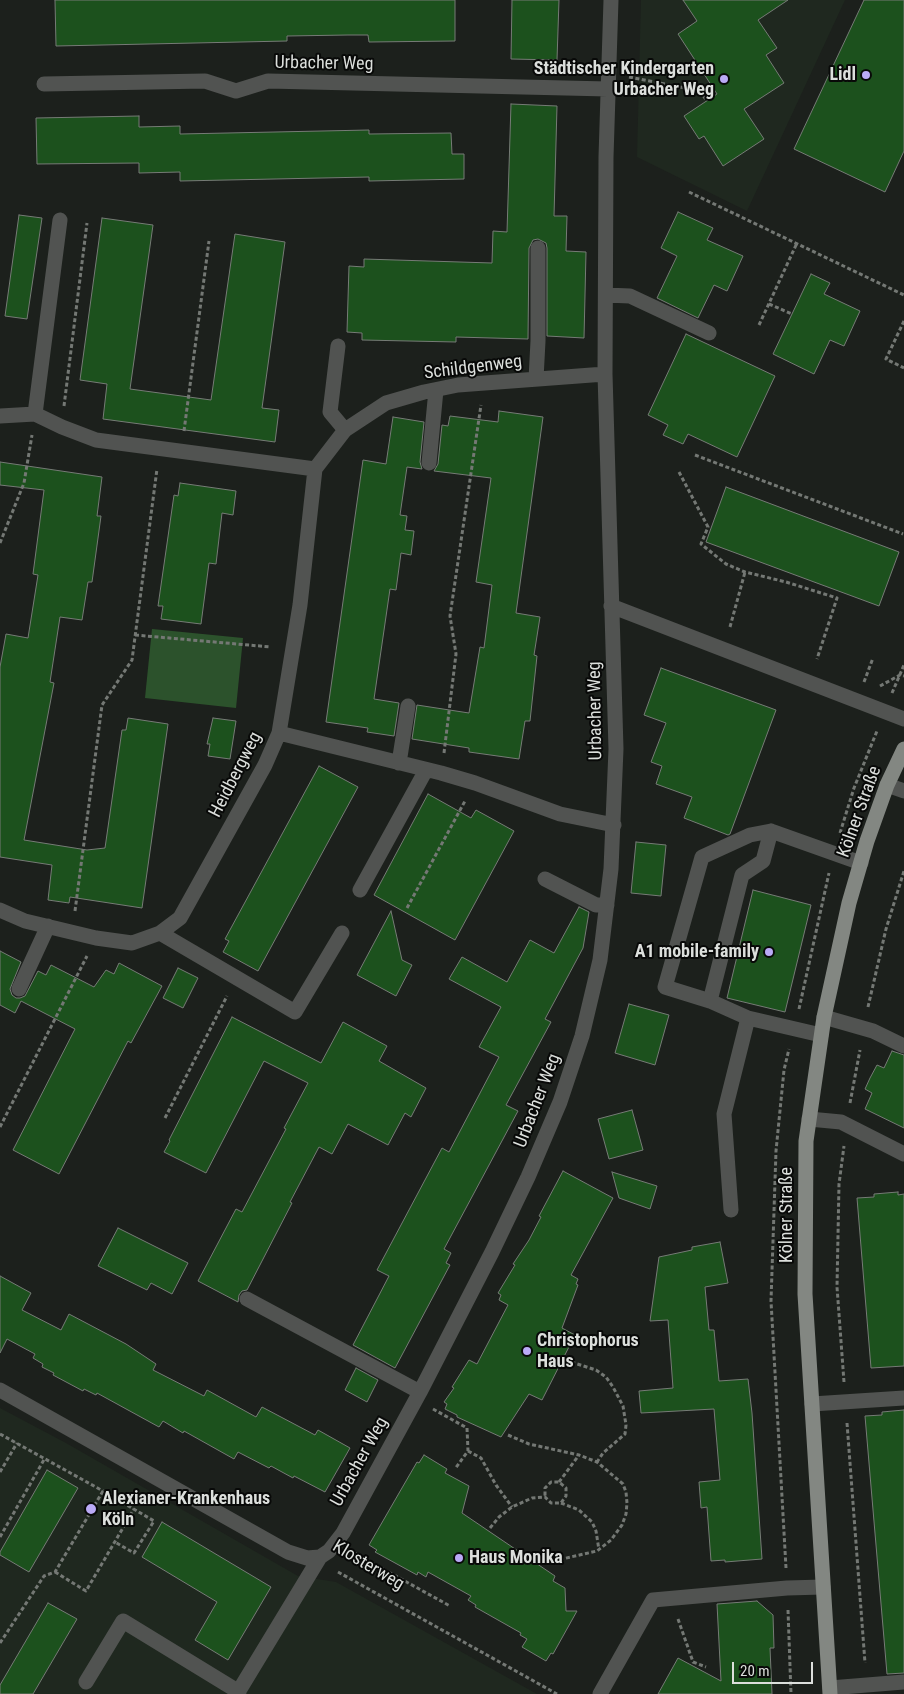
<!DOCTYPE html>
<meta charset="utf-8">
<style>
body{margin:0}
#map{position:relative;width:904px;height:1694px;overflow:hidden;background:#1c201c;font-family:"Roboto Condensed",sans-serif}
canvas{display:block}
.scale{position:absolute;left:732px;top:1662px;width:81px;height:22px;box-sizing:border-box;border:2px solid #dcdfdc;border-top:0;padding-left:6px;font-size:15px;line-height:18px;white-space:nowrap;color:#dcdfdc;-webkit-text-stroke:4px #080908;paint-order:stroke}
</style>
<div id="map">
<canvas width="904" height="1694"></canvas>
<div class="scale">20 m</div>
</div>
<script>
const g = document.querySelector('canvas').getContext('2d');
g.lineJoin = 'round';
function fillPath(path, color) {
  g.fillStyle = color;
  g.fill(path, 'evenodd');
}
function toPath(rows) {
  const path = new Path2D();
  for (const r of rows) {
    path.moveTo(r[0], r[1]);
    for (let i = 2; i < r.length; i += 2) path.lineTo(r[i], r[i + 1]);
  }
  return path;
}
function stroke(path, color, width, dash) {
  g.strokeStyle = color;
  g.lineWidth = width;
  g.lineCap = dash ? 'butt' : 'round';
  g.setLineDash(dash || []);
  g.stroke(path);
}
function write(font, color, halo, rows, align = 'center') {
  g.font = font + ' "Roboto Condensed",sans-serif';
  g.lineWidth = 4;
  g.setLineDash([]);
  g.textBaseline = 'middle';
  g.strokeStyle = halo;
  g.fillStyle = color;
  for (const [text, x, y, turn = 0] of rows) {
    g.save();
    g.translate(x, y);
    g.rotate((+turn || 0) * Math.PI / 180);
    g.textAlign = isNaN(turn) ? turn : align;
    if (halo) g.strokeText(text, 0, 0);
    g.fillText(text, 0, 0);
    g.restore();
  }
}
const built = toPath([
 [641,0,845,0,747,211,637,157],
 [0,1408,66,1443,298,1576,336,1582,537,1694,0,1694]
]);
const green = toPath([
 [152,629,243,638,236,708,145,698]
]);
const building = toPath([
 [55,0,455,0,455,41,369,42,368,35,348,35,287,36,287,41,56,46,55,0],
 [512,0,559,0,557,60,511,59,512,0],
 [683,0,788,0,758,20,777,48,766,55,784,83,744,109,764,139,723,166,704,136,699,139,684,116,717,94,678,34,697,21,683,0],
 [864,0,904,0,904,151,885,192,794,149,864,0],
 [511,104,557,106,554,216,567,216,566,251,586,252,584,338,547,336,547,248,546,243,538,239,533,240,529,248,528,339,456,337,456,342,362,340,362,333,347,332,349,266,364,267,364,259,492,263,493,231,507,232,511,104],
 [139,116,139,127,180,126,180,134,369,130,369,134,451,133,452,154,464,154,464,179,369,181,369,177,180,181,180,172,139,173,139,163,37,164,36,118,139,116],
 [678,212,713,228,707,240,743,256,727,291,714,285,698,318,657,298,677,256,661,248,678,212],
 [19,215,42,218,27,319,5,316,19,215],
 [102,218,153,225,130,389,211,400,235,234,285,242,262,408,279,410,275,442,103,419,107,384,80,380,102,218],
 [811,274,830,283,824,294,860,311,844,346,830,340,814,374,773,354,811,274],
 [686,334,775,376,737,457,688,434,683,444,663,435,668,425,648,415,686,334],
 [499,411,543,417,516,613,540,617,534,655,537,656,530,721,525,721,519,759,469,752,469,748,412,739,417,705,469,713,480,647,484,648,492,585,476,582,491,478,434,471,438,464,442,425,448,426,450,416,498,422,499,411],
 [393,417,424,422,420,462,422,469,407,467,400,515,407,516,405,530,414,531,411,555,401,553,396,590,390,589,374,699,399,703,394,736,367,732,368,728,326,722,363,460,386,464,393,417],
 [0,462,102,477,97,516,101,516,92,582,88,582,82,620,60,617,50,682,54,683,24,840,87,850,105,848,122,730,126,730,128,718,168,724,142,908,70,897,69,903,48,900,52,865,0,857,0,667,6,634,28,638,38,575,33,574,44,490,0,485,0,462],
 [180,483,236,491,233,515,222,513,216,564,209,563,201,624,161,619,163,606,158,606,174,495,178,496,180,483],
 [726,487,899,552,879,606,706,542,726,487],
 [661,668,776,710,730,834,728,835,684,818,692,797,656,784,662,766,651,762,666,723,644,715,661,668],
 [213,718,236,721,230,759,208,756,210,744,207,744,213,718],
 [319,766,358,787,258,971,223,952,229,941,225,939,319,766],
 [428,794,471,818,476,810,514,831,455,940,374,895,428,794],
 [636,842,666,845,661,896,631,893,636,842],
 [753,890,811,905,785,1012,727,998,753,890],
 [579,907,589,912,583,948,545,1019,551,1022,506,1105,518,1111,444,1249,451,1253,446,1263,450,1265,395,1368,353,1345,389,1276,377,1270,442,1148,449,1152,499,1057,479,1047,501,1007,449,979,462,957,507,982,530,940,554,953,579,907],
 [391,911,402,960,412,965,396,996,357,975,391,911],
 [0,951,21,962,10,989,12,995,16,998,20,998,25,996,38,971,46,975,51,965,94,987,106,970,114,974,119,963,162,986,131,1043,128,1041,59,1174,13,1150,75,1029,21,1001,15,1013,0,1005,0,951],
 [178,968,198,978,183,1008,163,998,178,968],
 [629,1004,669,1015,655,1065,615,1053,629,1004],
 [232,1017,321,1063,343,1022,387,1046,379,1061,426,1088,411,1117,405,1113,388,1145,348,1124,332,1154,319,1147,290,1202,292,1203,247,1290,242,1291,239,1295,238,1302,198,1281,236,1209,242,1212,286,1129,284,1128,308,1083,264,1061,206,1173,164,1152,170,1141,169,1140,232,1017],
 [892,1051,904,1055,904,1128,865,1109,872,1093,865,1089,870,1078,877,1065,884,1068,892,1051],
 [632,1110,643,1150,609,1159,598,1119,632,1110],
 [563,1171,613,1198,571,1275,578,1279,576,1284,578,1285,562,1328,575,1335,542,1400,529,1394,501,1437,457,1417,457,1415,445,1409,447,1404,444,1402,454,1388,452,1387,469,1360,477,1364,508,1305,499,1300,501,1295,498,1293,515,1265,513,1264,529,1240,541,1217,539,1216,563,1171],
 [612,1172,657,1186,650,1209,619,1198,612,1172],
 [898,1192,898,1195,904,1194,904,1366,871,1368,857,1198,874,1197,874,1194,898,1192],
 [118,1228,188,1263,172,1294,151,1283,147,1290,98,1266,118,1228],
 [720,1242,728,1283,705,1287,709,1330,714,1330,719,1381,748,1379,752,1413,762,1559,725,1562,725,1560,711,1561,707,1507,701,1508,699,1482,720,1480,714,1409,641,1413,639,1391,673,1388,668,1320,650,1321,659,1257,692,1250,692,1247,720,1242],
 [0,1276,31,1293,22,1310,61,1330,69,1314,126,1344,156,1364,153,1370,204,1396,207,1390,256,1417,262,1407,315,1435,318,1430,350,1448,325,1492,294,1476,293,1478,271,1466,269,1468,238,1452,234,1459,184,1431,183,1433,163,1421,159,1427,97,1393,96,1395,84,1389,83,1391,53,1375,54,1373,42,1367,43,1364,33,1358,35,1354,7,1339,0,1353,0,1276],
 [356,1368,378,1380,367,1402,345,1390,356,1368],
 [904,1410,904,1673,887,1674,865,1416,882,1415,882,1412,904,1410],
 [424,1455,447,1469,445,1473,469,1486,462,1513,555,1576,553,1581,565,1588,566,1611,577,1611,553,1654,551,1653,546,1661,522,1647,527,1639,520,1635,521,1633,475,1607,476,1605,468,1600,471,1596,428,1572,426,1577,418,1572,417,1575,375,1552,377,1550,369,1545,417,1462,419,1463,424,1455],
 [47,1470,78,1488,29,1572,0,1555,0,1552,47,1470],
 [162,1522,271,1587,228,1660,195,1640,217,1602,142,1557,162,1522],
 [757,1601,773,1615,774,1648,770,1648,772,1694,658,1694,678,1658,721,1681,717,1604,757,1601],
 [48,1603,77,1619,33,1694,0,1694,0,1685,48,1603]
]);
const path = toPath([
 [629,77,700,91,707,101],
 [689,192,904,295],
 [769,304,792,314],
 [904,321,886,359,904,368],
 [759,325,797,243],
 [64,406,87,223],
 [184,431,209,241],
 [695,455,903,534],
 [679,472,708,527,701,544,726,564,745,572,786,582,837,598,817,659],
 [0,543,24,483,32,435],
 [730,627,745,572],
 [135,635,271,647],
 [864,682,873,658],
 [880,686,900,675,904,676],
 [892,693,904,665],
 [444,753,456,654,450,616,481,405],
 [840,833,854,788,877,731],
 [407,908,465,801],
 [75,911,102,705,132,660,157,469],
 [868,1007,886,929,904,871],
 [799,1009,829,873],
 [850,1103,860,1050],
 [165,1118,227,996],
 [0,1127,87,956],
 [565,1360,596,1370,606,1377,613,1387,623,1406,626,1425,625,1434,603,1453,597,1462],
 [844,1382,837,1287,839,1184,844,1146],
 [433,1409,467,1428,468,1451,455,1469],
 [847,1423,865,1663],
 [0,1434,103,1491],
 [508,1435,529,1444,579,1455,597,1462,623,1484,626,1492,627,1503,626,1514,622,1525,611,1540,597,1551,562,1559],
 [468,1451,481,1458,496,1485,512,1507],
 [0,1472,17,1443],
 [559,1482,579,1455],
 [561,1503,579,1510,592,1522,596,1531,599,1550],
 [490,1528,499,1517,512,1507,532,1498,545,1497,551,1503,561,1503,566,1496,566,1488,559,1482,551,1482,545,1488,545,1497],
 [0,1537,45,1458],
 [354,1553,450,1606],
 [786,1568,771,1301,776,1151,784,1070,789,1049],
 [55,1572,86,1591,134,1509],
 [338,1572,557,1694],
 [788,1610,791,1694],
 [678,1619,693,1662,706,1667],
 [0,1643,44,1576,55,1572,103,1491,154,1521,134,1553,115,1542]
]);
const minor = toPath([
 [44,84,205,81,236,91,268,81,608,89],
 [606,295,630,296,709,333],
 [338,346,330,412,345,430],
 [536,379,538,341,538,248],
 [35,414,60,220],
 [0,416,35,414,62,427,96,440,315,469],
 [429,463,436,390],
 [611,606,904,719],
 [279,733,300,605,315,469,345,430,386,403,424,392,458,385,605,374],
 [399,763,408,706],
 [887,785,904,791],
 [545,879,596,905,607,905],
 [360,890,426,770],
 [0,910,25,921,96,938,132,943,160,933,180,918,265,765,279,733,441,773,475,783,560,814,614,825],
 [160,933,295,1012,342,933],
 [19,989,48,926],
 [710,1001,665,987,702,857,750,835,771,831],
 [824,1017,873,1031,904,1046],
 [748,1018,821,1035],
 [809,1119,841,1122,904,1154],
 [731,1210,724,1114,748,1018,710,1001,742,875,763,861,771,831,861,863],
 [247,1299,420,1392],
 [0,1390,288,1552,307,1558,320,1557],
 [812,1404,904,1398],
 [86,1682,123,1621,239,1692],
 [830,1688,904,1682],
 [237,1694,320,1557,329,1551,343,1533,420,1392,492,1252,528,1177,560,1102,582,1036,600,960,611,869,616,749,605,374,606,157,611,0],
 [600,1694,653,1600,787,1588,823,1587]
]);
const major = toPath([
 [830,1694,805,1294,806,1141,824,1017,849,903,867,841,887,785,904,749]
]);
const markers = [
 [866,75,5,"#baaaf6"],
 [724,79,5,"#baaaf6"],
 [769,952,5,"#baaaf6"],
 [527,1351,5,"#baaaf6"],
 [91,1509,6,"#baaaf6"],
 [459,1558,5,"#baaaf6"]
];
const streetNames = [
 ["Urbacher Weg",324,64,1],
 ["Schildgenweg",473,368,-7],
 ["Urbacher Weg",596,711,-91],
 ["Heidbergweg",236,775,-63],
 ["Kölner Straße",860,812,-70],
 ["Urbacher Weg",538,1101,-69],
 ["Kölner Straße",787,1215,-90],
 ["Urbacher Weg",360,1462,-61],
 ["Klosterweg",368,1566,31]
];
const poiNames = [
 ["Städtischer Kindergarten",714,69],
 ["Urbacher Weg",714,90],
 ["Lidl",856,75],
 ["A1 mobile-family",759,952],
 ["Christophorus",537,1341,"left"],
 ["Haus",537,1362,"left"],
 ["Alexianer-Krankenhaus",102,1499,"left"],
 ["Köln",102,1520,"left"],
 ["Haus Monika",469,1558,"left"]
];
fillPath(built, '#1f281f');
fillPath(green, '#2c522c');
fillPath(building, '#1c511d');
stroke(building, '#767b76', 1);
stroke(path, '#747874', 3, [4, 2.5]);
stroke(minor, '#515351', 15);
stroke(major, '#838782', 15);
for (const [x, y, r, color] of markers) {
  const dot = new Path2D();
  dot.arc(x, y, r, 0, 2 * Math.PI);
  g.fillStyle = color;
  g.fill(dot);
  stroke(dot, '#080908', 2);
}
write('18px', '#dcdfdc', '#080908', streetNames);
write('bold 18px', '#dcdfdc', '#080908', poiNames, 'right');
</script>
